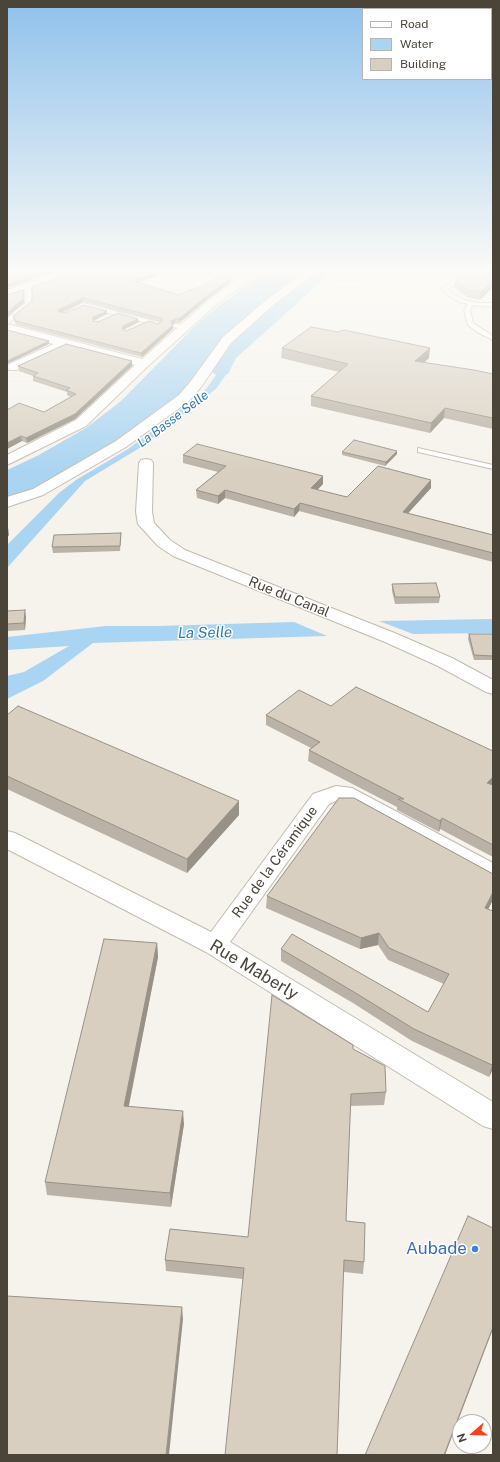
<!DOCTYPE html>
<meta charset="utf-8">
<style>
body{margin:0}
#map{position:relative;width:500px;height:1462px;overflow:hidden;background:#f6f3ec;font-family:"Public Sans",sans-serif}
canvas{display:block}
.frame{position:absolute;inset:0;border:8px solid #4b4439;pointer-events:none}
.legend{position:absolute;left:362px;top:8px;width:130px;height:72px;box-sizing:border-box;background:#fff;border:1px solid #b7b4b0;margin:0;padding:5px 7px;list-style:none;font-size:12px;color:#4b4439}
.legend li{display:flex;align-items:center;gap:8px;height:20px}
.legend b{width:20px;border:1px solid #b7b4b0}
.north{position:absolute;left:452px;top:1414px;width:40px;height:40px;box-sizing:border-box;background:#fff;border:1px solid #b7b4b0;border-radius:50%;rotate:250deg;font-size:11px;font-weight:700;line-height:16px;text-align:center;color:#4b4439}
.north::after{content:'';display:block;margin:auto;width:14px;height:18px;background:#fc3f1d;clip-path:polygon(50% 0,100% 100%,50% 72%,0 100%)}
</style>
<div id="map">
<canvas width="500" height="1462"></canvas>
<div class="frame"></div>
<ul class="legend">
<li><b style="height:5px;background:#fff"></b>Road</li>
<li><b style="height:11px;background:#a9d4f2"></b>Water</li>
<li><b style="height:11px;background:#d8cfc1"></b>Building</li>
</ul>
<div class="north">N</div>
</div>
<script>
const g = document.querySelector('canvas').getContext('2d');
g.lineJoin = 'round';
function fillPath(path, color) {
  g.fillStyle = color;
  g.fill(path, 'evenodd');
}
function toPath(rows) {
  const path = new Path2D();
  for (const r of rows) {
    path.moveTo(r[0], r[1]);
    for (let i = 2; i < r.length; i += 2) path.lineTo(r[i], r[i + 1]);
  }
  return path;
}
function stroke(path, color, width, dash) {
  g.strokeStyle = color;
  g.lineWidth = width;
  g.lineCap = dash ? 'butt' : 'round';
  g.setLineDash(dash || []);
  g.stroke(path);
}
function write(font, color, halo, rows, align = 'center') {
  g.font = font + ' "Public Sans",sans-serif';
  g.lineWidth = 3;
  g.setLineDash([]);
  g.textBaseline = 'middle';
  g.strokeStyle = halo;
  g.fillStyle = color;
  for (const [text, x, y, turn = 0] of rows) {
    g.save();
    g.translate(x, y);
    g.rotate((+turn || 0) * Math.PI / 180);
    g.textAlign = isNaN(turn) ? turn : align;
    if (halo) g.strokeText(text, 0, 0);
    g.fillText(text, 0, 0);
    g.restore();
  }
}
const water = toPath([
 [269,270,307,270,217,345,209,356,192,388,114,443,38,487,7,498,7,470,37,456,86,428,121,401,196,325,221,304],
 [313,277,319,279,277,313,251,336,243,335,269,311],
 [241,337,249,338,232,356,227,373,216,389,138,449,85,481,7,568,7,545,59,493,76,480,128,449,201,394,206,389,218,372,223,356],
 [493,619,493,633,413,634,379,621],
 [294,622,327,636,93,643,43,681,7,699,7,676,24,672,69,646,7,650,7,637,106,626,158,626]
]);
const river = toPath([
 [316,270,334,270,236,358,228,374,221,376,214,374,211,370,221,351,316,270]
]);
const path = toPath([
 [420,270,446,275],
 [324,278,345,281,364,280,375,270]
]);
const service = toPath([
 [461,273,468,274,448,289,453,294,464,300,479,303,493,303,493,307,473,305,470,310,473,323,493,336,493,340,477,332,468,325,464,310,468,304,460,302,449,296,442,289,461,273],
 [22,288,26,288,32,292,31,305,19,313,7,325,7,319,15,311,25,304,26,293,22,290,22,288],
 [83,303,161,323,162,324,159,326,84,307,69,314,64,313,83,303],
 [175,324,184,325,187,327,184,329,173,327,172,326,175,324],
 [418,448,493,465,493,469,418,452,418,448]
]);
const minor = toPath([
 [251,270,264,270,218,303,148,366,86,426,7,465,7,455,76,420,135,365,66,347,17,370,9,370,7,367,9,364,54,344,7,332,7,324,142,359,210,299,251,270],
 [306,270,319,270,272,306,231,343,201,387,189,401,126,447,43,495,7,507,7,497,33,489,116,441,179,395,191,381,223,337,264,302,306,270],
 [146,459,151,460,153,463,152,512,154,523,170,540,185,550,397,634,452,658,493,680,493,694,486,692,438,666,385,642,173,556,158,546,138,524,136,512,139,463,141,460,146,459],
 [336,786,352,788,493,863,493,881,485,879,338,800,329,804,230,942,493,1102,493,1129,483,1126,206,952,7,849,7,831,15,833,211,932,313,794,336,786]
]);
const tertiary = toPath([
 [65,270,84,270,82,272,7,298,7,290,65,270]
]);
const wall = toPath([
 [80,270,167,270,154,277,138,282,179,295,231,278,231,282,209,298,179,323,175,323,172,324,173,329,142,357,16,325,14,320,13,316],
 [83,302,161,322,158,324,126,331,123,330,139,322,93,321,107,314,107,311,65,313,62,312],
 [493,273,493,287,480,300,467,297,454,287,455,280],
 [282,348,429,358,424,363,493,374,493,429,444,418,430,433,311,406,311,396,339,372,281,358],
 [132,361,132,366,75,419,27,443,22,441,7,449,7,410,44,412,71,397,67,395,67,392,33,381,33,376,19,371,18,366],
 [397,451,397,454,385,466,342,455,342,452],
 [183,455,323,476,323,484,317,490,347,497,431,480,431,488,408,513,493,535,493,562,299,511,294,517,225,498,218,504,197,498,196,490,218,472,183,463],
 [121,533,121,538,120,551,53,553,52,547],
 [392,584,440,597,439,603,395,604,392,591],
 [7,611,26,617,25,630,7,631],
 [469,634,493,634,493,660,474,660,468,639],
 [331,706,493,751,493,857,440,829,439,832,397,810,397,807,308,761,309,750,311,748,266,725,266,715],
 [7,715,239,815,187,873,7,789],
 [267,896,493,900,488,909,493,911,493,1069,489,1077,412,1041,353,1003,281,961,281,949,428,1012,444,984,388,960,378,945,360,949,266,908],
 [157,943,158,957,129,1106,184,1124,171,1207,47,1195,45,1182],
 [353,1049,386,1092,384,1105,350,1106,346,1221,364,1262,363,1274,344,1272,243,1279,166,1271,165,1260,248,1237]
]);
const shadedWall = toPath([
 [48,270,59,270,7,288,7,285],
 [159,270,167,270,154,277,133,284,133,281],
 [231,278,231,282,209,298,179,323,179,319,209,294],
 [493,280,493,287,480,300,481,292],
 [24,290,24,303,7,317,7,313],
 [83,298,83,302,59,314,58,310],
 [107,311,107,314,93,321,93,325,93,317],
 [138,319,139,322,123,330,122,329,123,326],
 [175,319,175,323,171,325,173,325,173,329,142,357,141,353,171,321],
 [49,341,49,344,7,364,7,361],
 [430,348,429,358,414,371,415,361],
 [132,361,132,366,75,419,27,443,26,438],
 [445,408,444,418,430,433,431,423],
 [21,436,22,441,7,449,7,443],
 [397,451,397,454,385,466,386,462],
 [323,476,323,484,311,496,311,488],
 [431,480,431,488,402,520,403,512],
 [225,490,225,498,218,504,218,496],
 [300,503,299,511,294,517,294,509],
 [8,527,9,535,7,538,7,528],
 [25,610,26,617,25,630,24,623],
 [493,777,493,786,487,783],
 [239,801,239,815,187,873,187,859],
 [442,818,440,829,439,832,440,821],
 [493,892,493,900,483,919,485,908],
 [379,933,378,945,360,949,361,938],
 [157,943,158,957,126,1119,124,1106],
 [493,1063,493,1069,489,1077,492,1065],
 [183,1111,184,1124,171,1207,170,1193],
 [182,1307,183,1319,169,1455,166,1455],
 [493,1327,493,1329,445,1455,444,1455]
]);
const building = toPath([
 [7,270,48,270,7,285,7,270],
 [80,270,159,270,154,273,133,281,179,295,192,289,194,290,228,272,231,278,209,294,179,319,175,319,171,321,171,323,173,325,141,353,16,321,13,316,32,301,32,287,80,270],
 [83,298,161,318,163,320,158,324,149,321,126,331,122,329,123,326,138,319,118,313,98,322,93,321,93,317,107,311,84,305,65,313,59,312,58,310,83,298],
 [465,270,493,273,493,280,481,292,468,290,455,280,465,270],
 [24,290,23,299,7,313,7,295,24,290],
 [311,327,338,332,344,330,430,348,415,361,474,370,493,374,493,418,445,408,431,423,311,396,348,364,282,348,311,327],
 [7,330,49,341,7,361,7,330],
 [66,344,132,361,75,414,26,438,21,436,7,443,7,410,19,403,44,412,76,394,66,390,70,388,33,376,38,373,18,366,66,344],
 [354,440,397,451,386,462,342,452,354,440],
 [197,444,323,476,311,488,347,497,378,466,431,480,403,512,493,535,493,553,300,503,294,509,225,490,218,496,196,490,226,466,183,455,197,444],
 [121,533,120,546,52,547,54,535,121,533],
 [436,583,440,597,395,597,392,584,436,583],
 [25,610,24,623,7,624,7,611,25,610],
 [469,634,493,634,493,656,474,655,469,634],
 [356,687,493,751,493,777,487,783,493,785,493,845,442,818,440,821,398,799,404,799,309,750,320,742,266,715,299,690,331,706,356,687],
 [18,706,239,801,187,859,7,776,7,715,18,706],
 [339,798,354,798,493,874,493,892,485,908,493,911,493,1063,492,1065,414,1029,354,992,281,949,292,934,428,1012,449,974,389,948,379,933,361,938,267,896,339,798],
 [104,939,157,943,124,1106,183,1111,170,1193,45,1182,104,939],
 [272,995,353,1045,353,1049,385,1066,386,1092,351,1094,346,1221,365,1223,364,1262,344,1260,337,1455,225,1455,244,1268,165,1260,170,1229,248,1237,272,995],
 [468,1216,493,1228,493,1327,444,1455,365,1455,468,1216],
 [7,1296,182,1307,166,1455,7,1455,7,1296]
]);
const markers = [
 [475,1249,4,"#3f7fe0"]
];
const farWaternames = [
 ["La Basse Selle",173,419,-37]
];
const streetNames = [
 ["Rue du Canal",289,597,22],
 ["Rue de la Céramique",275,862,-54]
];
const waterNames = [
 ["La Selle",205,633,-1]
];
const nearStreetnames = [
 ["Rue Maberly",254,970,31]
];
const nearShopnames = [
 ["Aubade",467,1249]
];
fillPath(water, '#a9d4f2');
fillPath(river, '#a9d4f2');
stroke(service, '#c2bbae', 2);
stroke(minor, '#c2bbae', 2);
stroke(tertiary, '#c2bbae', 2);
stroke(path, '#c4b79f', 1.5, [1, 1]);
fillPath(service, '#fff');
fillPath(minor, '#fff');
fillPath(tertiary, '#fff');
fillPath(wall, '#bab2a6');
fillPath(shadedWall, '#979187');
fillPath(building, '#d8cfc1');
stroke(building, '#979187', 1);
const sky = g.createLinearGradient(0, 0, 0, 475);
sky.addColorStop(0, '#8fc1ec');
sky.addColorStop(0.57, '#fbfaf6');
sky.addColorStop(1, '#fbfaf600');
g.fillStyle = sky;
g.fillRect(0, 0, 500, 475);
for (const [x, y, r, color] of markers) {
  const dot = new Path2D();
  dot.arc(x, y, r, 0, 2 * Math.PI);
  g.fillStyle = color;
  g.fill(dot);
  stroke(dot, '#fff', 1.5);
}
write('italic 13px', '#2e7ab2', '#fff', farWaternames);
write('14px', '#4b4439', '#fff', streetNames);
write('italic 15px', '#2e7ab2', '#fff', waterNames);
write('17px', '#4b4439', '#fff', nearStreetnames);
write('17px', '#366cbe', '#fff', nearShopnames, 'right');
</script>
